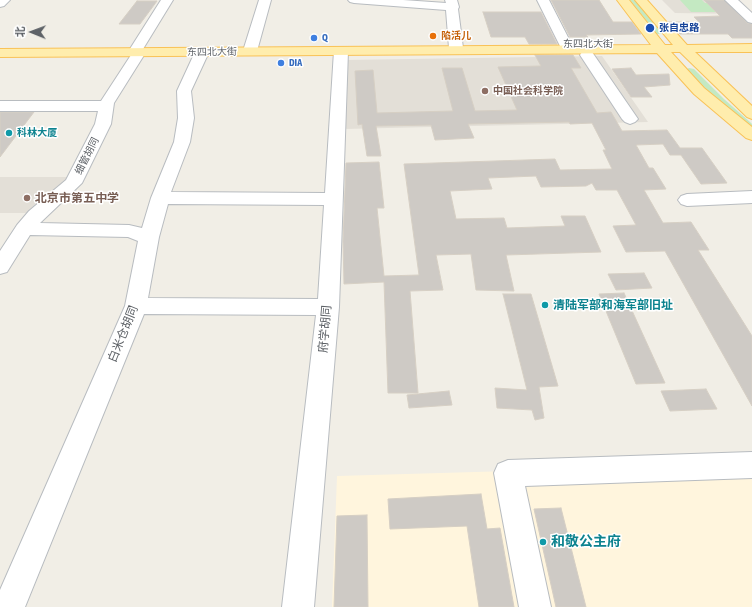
<!DOCTYPE html>
<meta charset="utf-8">
<style>
body{margin:0}
#map{position:relative;width:752px;height:607px;overflow:hidden;background:#f1eee6;font-family:"Asap Condensed","Noto Sans SC",sans-serif}
canvas{display:block}
.north{position:absolute;left:12px;top:12px;width:40px;height:40px;-webkit-text-stroke:3px #fff;paint-order:stroke;rotate:271deg;font-size:11px;font-weight:700;line-height:16px;text-align:center;color:#5e6267}
.north::after{content:'';display:block;margin:auto;width:14px;height:18px;background:#5e6267;clip-path:polygon(50% 0,100% 100%,50% 72%,0 100%)}
</style>
<div id="map">
<canvas width="752" height="607"></canvas>
<div class="north">北</div>
</div>
<script>
const g = document.querySelector('canvas').getContext('2d');
g.lineJoin = 'round';
function fillPath(path, color) {
  g.fillStyle = color;
  g.fill(path, 'evenodd');
}
function toPath(rows) {
  const path = new Path2D();
  for (const r of rows) {
    path.moveTo(r[0], r[1]);
    for (let i = 2; i < r.length; i += 2) path.lineTo(r[i], r[i + 1]);
  }
  return path;
}
function stroke(path, color, width, dash) {
  g.strokeStyle = color;
  g.lineWidth = width;
  g.lineCap = dash ? 'butt' : 'round';
  g.setLineDash(dash || []);
  g.stroke(path);
}
function write(font, color, halo, rows, align = 'center') {
  g.font = font + ' "Asap Condensed","Noto Sans SC",sans-serif';
  g.lineWidth = 3;
  g.setLineDash([]);
  g.textBaseline = 'middle';
  g.strokeStyle = halo;
  g.fillStyle = color;
  for (const [text, x, y, turn = 0] of rows) {
    g.save();
    g.translate(x, y);
    g.rotate((+turn || 0) * Math.PI / 180);
    g.textAlign = isNaN(turn) ? turn : align;
    if (halo) g.strokeText(text, 0, 0);
    g.fillText(text, 0, 0);
    g.restore();
  }
}
const commercial = toPath([
 [752,464,752,607,332,607,337,476]
]);
const education = toPath([
 [662,0,725,0,741,14,675,13],
 [602,56,648,122,344,129,345,60],
 [0,177,72,177,30,213,0,213]
]);
const green = toPath([
 [630,0,634,0,641,7,662,34,657,34],
 [680,0,702,0,705,3,727,3,737,12,691,12],
 [689,68,694,69,724,99,750,122,752,124,752,131,712,96,687,69]
]);
const building = toPath([
 [551,0,599,0,613,22,632,22,641,34,586,35,588,37,570,37,551,0],
 [704,0,724,0,747,23,752,24,752,38,732,38,728,34,680,34,668,22,699,22,694,17,720,16,704,0],
 [137,1,157,1,140,24,119,24,137,1],
 [483,12,541,12,557,44,529,44,525,37,491,37,483,12],
 [535,55,573,55,581,68,571,68,597,113,611,112,622,131,667,130,680,148,702,148,727,183,701,184,681,155,670,155,663,144,636,145,649,168,653,168,666,189,644,190,663,223,691,222,709,250,698,250,752,336,752,406,665,251,626,252,613,226,636,225,617,190,596,190,592,183,586,186,541,187,536,176,488,178,492,189,450,191,456,219,504,218,507,228,565,226,561,216,585,216,601,252,506,255,514,291,476,290,471,254,436,255,443,290,410,291,418,393,388,393,384,282,344,284,343,241,346,163,379,162,384,208,377,208,384,276,419,275,404,164,555,159,560,170,612,169,603,150,606,150,592,123,570,124,569,122,468,124,474,138,435,140,431,125,376,126,381,156,367,156,362,124,358,125,355,71,373,70,377,113,453,111,442,68,462,68,475,111,517,110,498,67,541,66,535,55],
 [631,68,636,75,669,74,670,85,644,87,652,97,631,97,612,69,631,68],
 [0,112,34,112,0,157,0,112],
 [644,273,652,288,616,290,608,274,644,273],
 [624,293,665,383,636,384,599,294,624,293],
 [503,294,531,294,558,386,539,387,544,418,535,420,532,410,497,408,495,388,527,390,503,294],
 [706,389,717,409,670,411,661,391,706,389],
 [449,391,452,405,409,408,407,395,449,391],
 [481,494,487,529,500,528,514,607,479,607,467,526,390,529,388,499,481,494],
 [561,508,586,607,556,607,534,509,561,508],
 [367,515,368,607,334,607,337,516,367,515]
]);
const minor = toPath([
 [0,0,10,0,4,6,0,7,0,0],
 [161,0,173,0,143,49,146,52,114,103,111,124,82,183,40,223,129,225,142,228,151,198,174,142,178,118,177,91,195,52,197,49,202,48,207,49,209,52,191,91,194,118,190,142,171,192,325,193,334,51,336,48,346,48,348,51,339,307,314,607,282,607,316,315,144,314,25,607,0,607,0,590,125,306,138,241,128,237,30,235,7,272,0,274,0,251,17,225,29,211,66,180,95,124,98,111,0,111,0,101,101,101,131,55,128,52,161,0],
 [168,204,324,205,318,299,148,298,159,237,168,204],
 [259,0,271,0,257,51,255,54,250,55,245,54,243,51,259,0],
 [348,0,403,0,446,3,445,0,457,0,459,7,458,9,463,48,461,51,456,52,451,51,449,48,446,10,354,3,350,2,348,0],
 [537,0,549,0,572,45,571,48,561,48,537,0],
 [725,0,738,0,752,13,752,23,748,22,725,0],
 [587,51,592,52,638,119,635,122,630,124,625,122,622,119,580,55,582,52,587,51],
 [752,191,752,203,687,206,681,204,678,200,681,196,687,194,752,191],
 [752,452,752,478,525,486,551,607,519,607,494,473,498,464,508,460,752,452]
]);
const major = toPath([
 [617,0,629,0,665,45,673,45,635,0,647,0,687,45,752,44,752,52,695,52,752,106,752,119,747,117,680,52,671,52,704,88,752,127,752,140,746,138,694,94,657,53,0,57,0,49,651,45,617,0]
]);
const markers = [
 [650,28,5,"#1a4fb4"],
 [433,36,4,"#e8710a"],
 [314,38,4,"#3f7fe0"],
 [281,63,4,"#3f7fe0"],
 [485,91,4,"#8d6e63"],
 [9,133,4,"#0f9aa8"],
 [27,198,4,"#8d6e63"],
 [545,305,4,"#0f9aa8"],
 [543,542,4,"#0f9aa8"]
];
const farTransitnames = [
 ["张自忠路",659,28]
];
const farFoodnames = [
 ["陷活儿",441,36]
];
const farShopnames = [
 ["Q",322,38],
 ["DIA",289,63]
];
const farStreetnames = [
 ["东四北大街",588,44],
 ["东四北大街",212,52,-1],
 ["细管胡同",87,156,-63]
];
const farEducationnames = [
 ["中国社会科学院",493,91]
];
const farCulturenames = [
 ["科林大厦",17,133]
];
const educationNames = [
 ["北京市第五中学",35,198]
];
const cultureNames = [
 ["清陆军部和海军部旧址",553,305]
];
const streetNames = [
 ["府学胡同",325,329,-85],
 ["白米仓胡同",123,334,-68]
];
const nearCulturenames = [
 ["和敬公主府",551,542]
];
fillPath(commercial, '#fff5dd');
fillPath(education, '#e3dfd7');
fillPath(green, '#c4e9c2');
fillPath(building, '#cecac5');
stroke(building, '#d6cfc4', 1);
stroke(minor, '#b8bcc0', 2);
stroke(major, '#f9c257', 2);
fillPath(minor, '#fff');
fillPath(major, '#ffedad');
for (const [x, y, r, color] of markers) {
  const dot = new Path2D();
  dot.arc(x, y, r, 0, 2 * Math.PI);
  g.fillStyle = color;
  g.fill(dot);
  stroke(dot, '#fff', 1.5);
}
write('bold 10px', '#164399', '#fff', farTransitnames, 'left');
write('bold 10px', '#c56008', '#fff', farFoodnames, 'left');
write('bold 10px', '#366cbe', '#fff', farShopnames, 'left');
write('10px', '#5e6267', '#fff', farStreetnames);
write('bold 10px', '#785e54', '#fff', farEducationnames, 'left');
write('bold 10px', '#0d838f', '#fff', farCulturenames, 'left');
write('bold 12px', '#785e54', '#fff', educationNames, 'left');
write('bold 12px', '#0d838f', '#fff', cultureNames, 'left');
write('12px', '#5e6267', '#fff', streetNames);
write('bold 14px', '#0d838f', '#fff', nearCulturenames, 'left');
</script>
